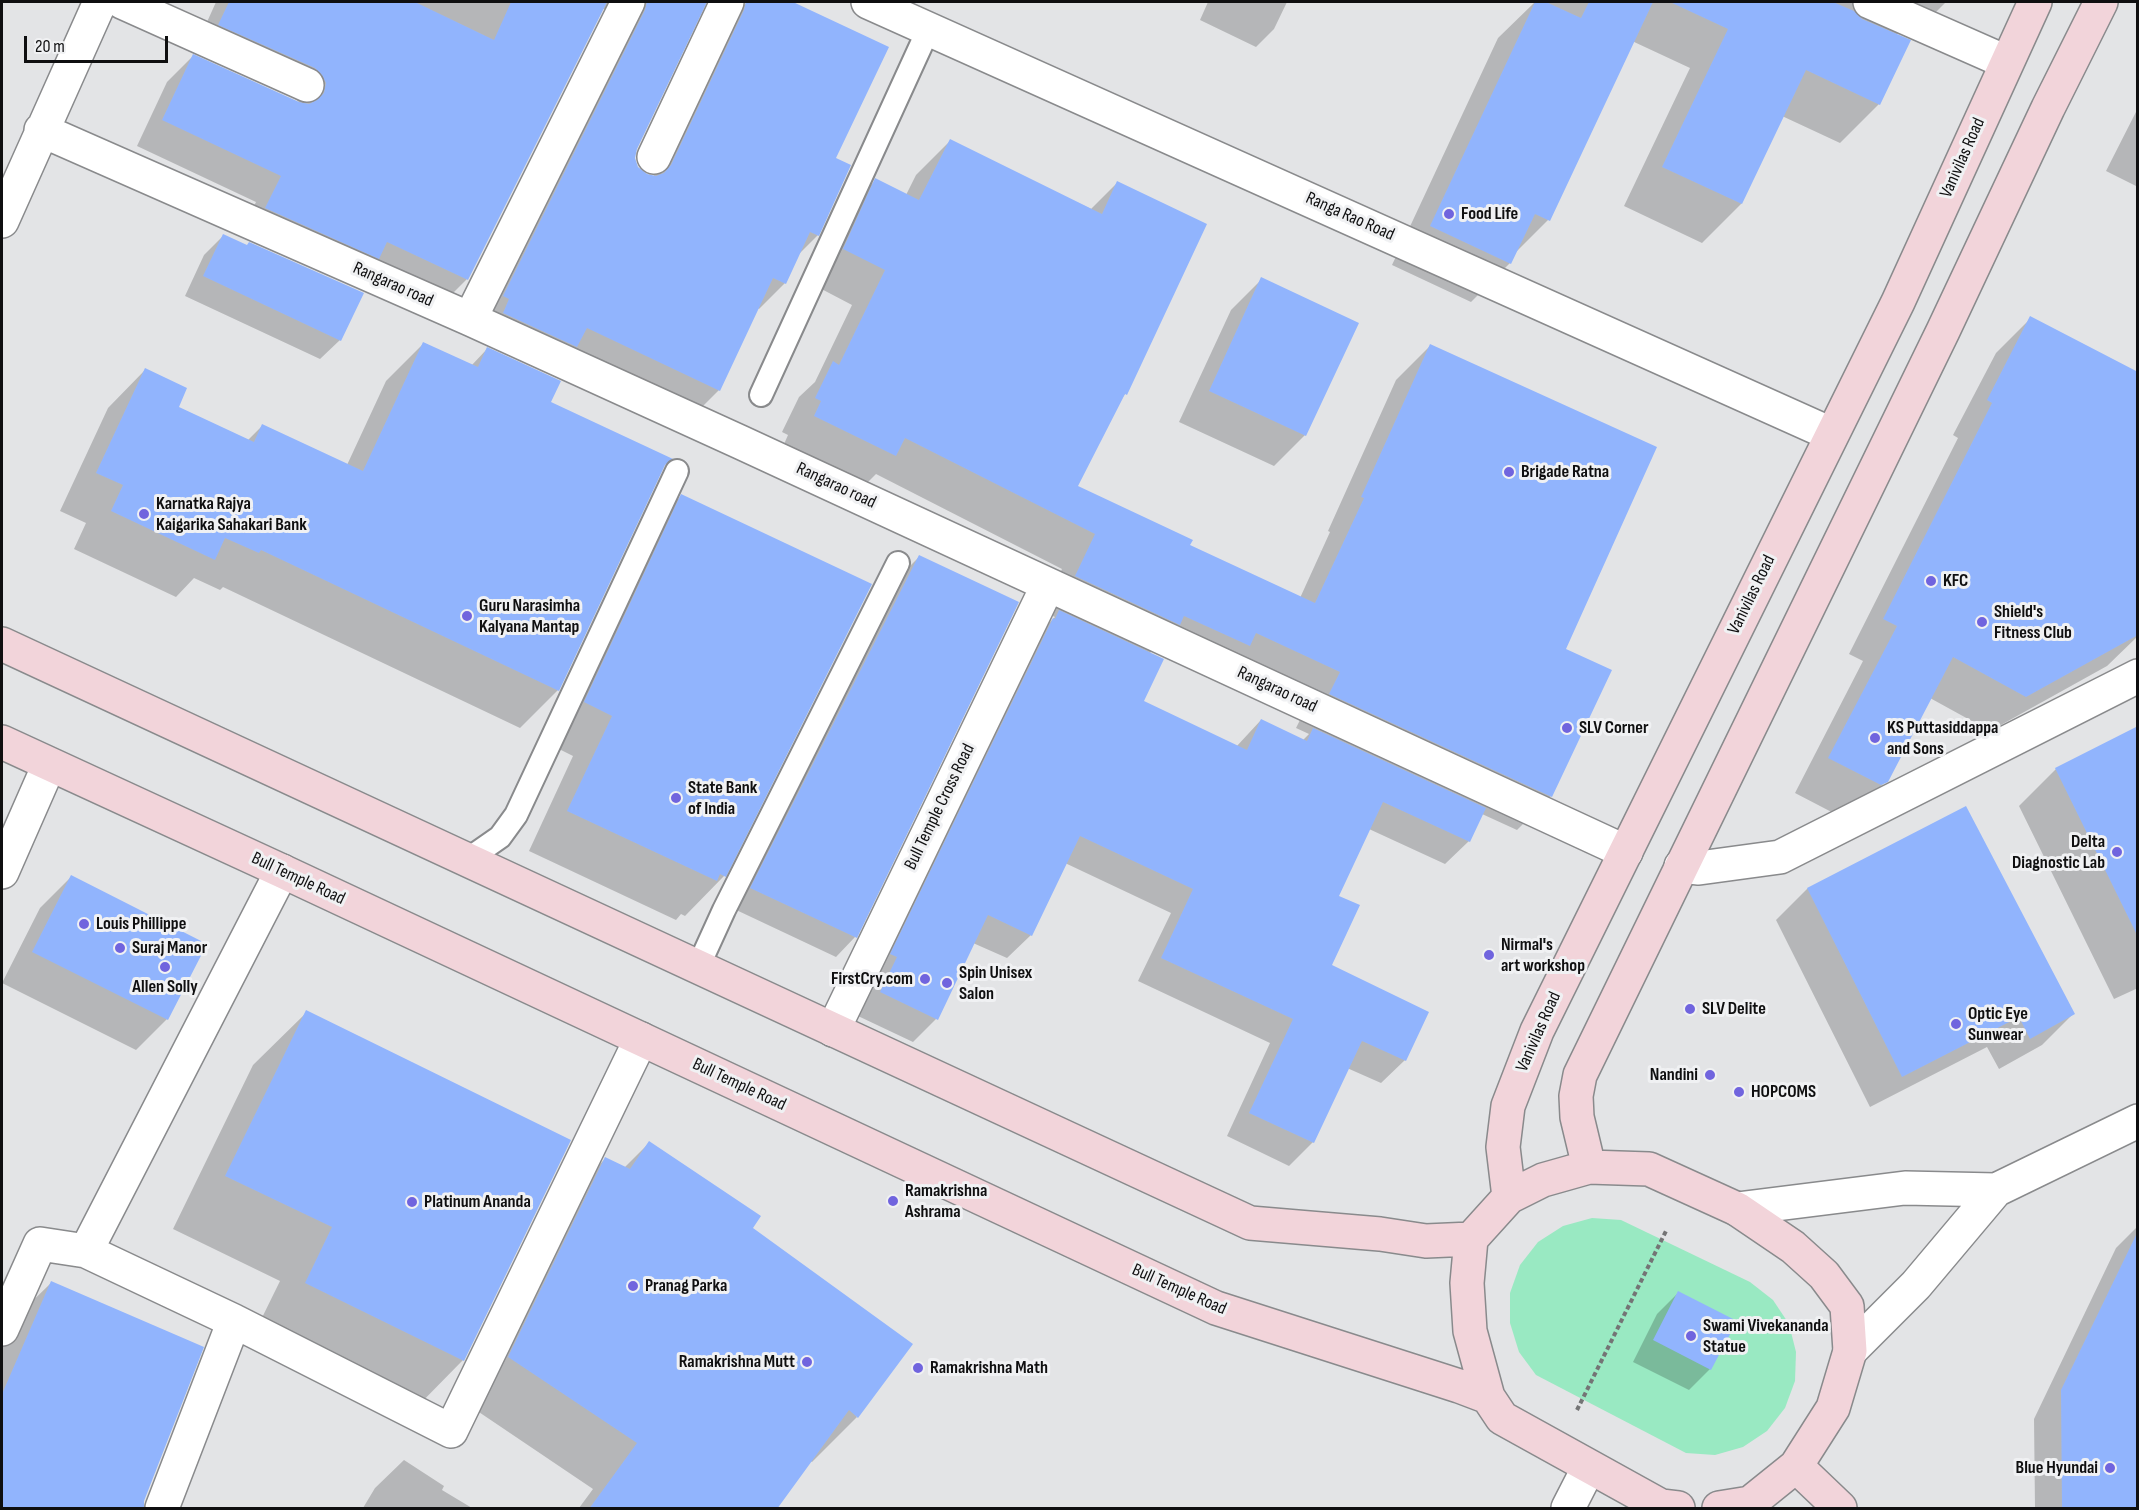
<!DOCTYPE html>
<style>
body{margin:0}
#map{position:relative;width:2139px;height:1510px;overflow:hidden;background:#e3e4e6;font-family:"Sofia Sans Condensed",sans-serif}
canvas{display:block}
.frame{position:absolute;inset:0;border:3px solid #0f0f10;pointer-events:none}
.scale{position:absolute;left:24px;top:36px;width:144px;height:27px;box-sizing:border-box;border:3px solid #0f0f10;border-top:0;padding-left:8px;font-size:18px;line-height:21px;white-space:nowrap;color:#0f0f10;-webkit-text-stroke:4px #f0f1f3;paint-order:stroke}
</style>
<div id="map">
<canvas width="2139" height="1510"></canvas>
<div class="frame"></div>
<div class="scale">20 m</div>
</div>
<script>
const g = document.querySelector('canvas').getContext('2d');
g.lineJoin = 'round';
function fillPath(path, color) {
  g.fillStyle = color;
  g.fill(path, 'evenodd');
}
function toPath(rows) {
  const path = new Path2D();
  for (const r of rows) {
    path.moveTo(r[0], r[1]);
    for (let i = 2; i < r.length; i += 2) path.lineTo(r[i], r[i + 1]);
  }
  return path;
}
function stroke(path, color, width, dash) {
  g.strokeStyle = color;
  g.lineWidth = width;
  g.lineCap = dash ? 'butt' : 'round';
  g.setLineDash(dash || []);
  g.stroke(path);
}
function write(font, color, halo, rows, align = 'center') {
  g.font = font + ' "Sofia Sans Condensed",sans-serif';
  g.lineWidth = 6;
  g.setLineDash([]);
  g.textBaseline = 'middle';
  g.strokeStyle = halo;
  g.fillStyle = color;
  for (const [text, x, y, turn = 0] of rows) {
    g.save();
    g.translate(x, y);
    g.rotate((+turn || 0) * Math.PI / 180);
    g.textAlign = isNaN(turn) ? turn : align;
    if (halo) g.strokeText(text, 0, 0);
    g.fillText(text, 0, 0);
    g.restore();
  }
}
const green = toPath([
 [1592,1218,1621,1220,1750,1282,1773,1300,1789,1324,1796,1352,1795,1381,1785,1408,1767,1431,1743,1447,1715,1455,1686,1453,1536,1375,1519,1352,1510,1323,1510,1293,1520,1265,1538,1242,1563,1226]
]);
const shadow = toPath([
 [216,2,705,2,636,149,634,158,637,168,646,176,653,177,719,37,720,28,746,3,764,11,774,2,789,2,887,47,834,158,849,166,818,235,797,256,785,283,759,309,757,308,719,390,693,416,478,339,610,10,602,9,467,279,441,305,240,234,256,202,137,146,167,82,193,56,300,103,289,94,194,51],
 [1208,2,1287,2,1274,29,1256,47,1200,20],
 [1535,2,1545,3,1946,2,1910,38,1898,33,1896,35,1879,104,1840,143,1782,116,1741,204,1702,243,1624,206,1690,68,1632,41,1548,220,1515,253,1510,263,1471,302,1392,265,1498,38],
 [2138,108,2138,187,2106,171],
 [950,141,1091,209,1118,182,1125,394,1122,398,1076,487,1188,546,1300,598,1330,532,1328,531,1396,380,1430,346,1564,650,1551,796,1517,830,1482,814,1469,841,1445,864,1369,829,1337,897,1330,966,1405,1060,1381,1083,1347,1068,1313,1142,1289,1166,1227,1136,1270,1043,1138,981,1171,913,1065,863,1031,935,1007,958,973,943,936,1019,913,1042,858,1016,1036,636,1055,617,1042,611,1062,569,876,474,860,490,781,451,788,435,782,432,799,397,815,382,852,305,810,283,842,214,876,180,906,195,916,175],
 [1152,651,1307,706,1296,728,1309,734,1303,740,1261,720,1236,747,1142,702,1149,654],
 [223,236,340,340,320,359,185,296,204,255],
 [1262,279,1305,435,1274,466,1179,422,1231,310],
 [2031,318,2138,374,2138,636,2107,666,1990,731,1930,698,1886,781,1851,816,1845,819,1795,793,1863,661,1849,654,1958,438,1953,435,1996,353],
 [424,343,471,366,487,349,549,402,662,467,558,690,520,728,223,587,220,590,194,578,176,597,74,549,86,523,60,511,108,408,145,370,177,408,247,441,262,426,347,465,386,381],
 [681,496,724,876,685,916,681,914,676,920,529,851,573,756,545,742,642,536],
 [919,557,1017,603,855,937,836,957,732,908,900,576],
 [2138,728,2138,988,2114,999,2019,806,2056,769],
 [1965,808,2073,1014,2042,1045,1999,1069,1987,1047,1870,1107,1776,920,1807,889],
 [71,877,167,1019,136,1050,2,983,40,908],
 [307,1012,463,1360,410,1414,253,1336,280,1281,173,1229,253,1065],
 [649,1143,857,1417,812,1462,810,1461,776,1508,579,1508,593,1489,464,1402,560,1204,605,1159,624,1168],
 [2138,1226,2138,1508,2035,1508,2034,1419,2116,1248],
 [51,1283,143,1501,142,1508,2,1508,2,1343,15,1318],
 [1678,1293,1710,1369,1689,1390,1633,1362,1657,1314],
 [404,1460,444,1486,442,1490,472,1508,363,1508,375,1488]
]);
const building = toPath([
 [229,2,415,2,494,40,511,2,607,2,468,280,387,242,379,259,265,208,281,176,162,120,193,54,299,102,309,104,317,100,324,93,326,83,322,75,315,68,218,25],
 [647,2,707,2,637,149,635,158,638,167,647,174,656,176,664,173,671,165,744,10,746,2,793,2,889,47,836,158,851,165,819,236,810,232,786,284,773,278,720,391,587,328,577,347,503,313,509,299,503,296,645,10],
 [1535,2,1546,2,1581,18,1589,2,1653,2,1550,221,1535,214,1511,264,1430,226],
 [1670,2,1833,2,1854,11,1862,19,1911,40,1880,105,1806,70,1742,204,1662,167,1728,29],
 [950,139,1102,214,1117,181,1207,224,1127,395,1125,394,1078,486,1193,540,1190,545,1315,603,1364,498,1361,497,1430,344,1657,447,1566,649,1612,670,1552,797,1329,694,1340,672,1256,633,1250,646,1184,616,1180,625,1075,576,1095,534,905,438,896,456,814,416,821,401,815,398,833,361,839,365,885,270,843,249,875,178,919,200],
 [223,234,247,245,249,242,364,293,341,341,203,276],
 [1261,277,1359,323,1306,436,1209,391],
 [2030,316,2138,372,2138,635,2026,697,1953,657,1888,782,1881,785,1828,758,1897,626,1883,619,1992,403,1987,400],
 [423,342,478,367,487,347,561,381,551,402,673,459,665,465,559,691,261,550,259,553,225,538,215,560,111,511,123,485,96,473,145,368,187,388,179,407,254,442,262,424,363,471],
 [681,494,872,584,726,877,720,874,717,881,567,811,612,716,584,702],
 [919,555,1019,602,857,938,750,888],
 [1059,610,1164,659,1144,701,1247,750,1261,719,1307,741,1313,728,1486,808,1470,842,1383,802,1339,896,1360,905,1332,965,1429,1012,1406,1061,1362,1041,1314,1143,1249,1113,1293,1019,1161,958,1193,889,1080,836,1032,936,988,915,938,1020,880,992,897,957,890,954,1053,618,1055,619],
 [2138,726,2138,937,2055,768],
 [1966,806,2075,1014,2030,1039,2019,1017,1902,1077,1807,888],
 [71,875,207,944,168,1020,32,952],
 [306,1010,571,1140,464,1361,305,1283,332,1227,225,1176],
 [649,1141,761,1216,753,1228,913,1344,858,1418,849,1410,777,1509,589,1509,637,1443,508,1357,605,1157,630,1169],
 [2138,1231,2138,1509,2062,1509,2061,1390],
 [51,1281,204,1347,144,1501,144,1509,2,1509,2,1394],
 [1678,1291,1737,1321,1711,1370,1653,1340]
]);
const path = toPath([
 [1577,1410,1667,1229]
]);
const service = toPath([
 [761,395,929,28],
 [467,860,500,837,516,815,677,471],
 [698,967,724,910,898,563]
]);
const minor = toPath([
 [122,2,307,85],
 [1870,2,2006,62],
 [41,130,470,319,740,442,1626,852],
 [654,157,727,2],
 [2,221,100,2],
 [470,319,628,2],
 [1681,866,1699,868,1780,857,2138,676],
 [2,872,49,765],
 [833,1030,1048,585],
 [86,1251,282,871],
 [2,1329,40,1244,86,1251,234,1321,451,1431,641,1039],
 [162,1508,234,1321],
 [1568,1508,1589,1467]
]);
const tertiary = toPath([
 [868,2,1831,434],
 [1737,1209,1905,1188,1996,1190],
 [1850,1351,1916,1285,1996,1190,2138,1121]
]);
const secondary = toPath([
 [2,644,1250,1223,1380,1234,1426,1241,1471,1239],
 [2,742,282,871,1216,1308,1459,1386,1488,1397],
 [1589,1167,1577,1117,1576,1096,1580,1075,1943,331,2048,108,2101,2],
 [1509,1197,1503,1147,1508,1106,1537,1031,1898,302,2035,2],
 [1796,1466,1840,1508],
 [1678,1508,1661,1506,1502,1418,1488,1397,1470,1331,1467,1283,1471,1239,1509,1197,1543,1180,1589,1167,1649,1169,1737,1209,1793,1247,1824,1275,1847,1306,1850,1351,1833,1408,1796,1466,1750,1503,1719,1508]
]);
const markers = [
 [1449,214,6,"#7064de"],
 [1509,472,6,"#7064de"],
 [144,514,6,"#7064de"],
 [1931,581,6,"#7064de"],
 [467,616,6,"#7064de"],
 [1982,622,6,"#7064de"],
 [1567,728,6,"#7064de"],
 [1875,738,6,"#7064de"],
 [676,798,6,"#7064de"],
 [2117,852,6,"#7064de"],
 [84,924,6,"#7064de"],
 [120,948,6,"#7064de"],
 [1489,955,6,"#7064de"],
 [165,967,6,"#7064de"],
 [925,979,6,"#7064de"],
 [947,983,6,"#7064de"],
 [1690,1009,6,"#7064de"],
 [1956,1024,6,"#7064de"],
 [1710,1075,6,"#7064de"],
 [1739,1092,6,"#7064de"],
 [893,1201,6,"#7064de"],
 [412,1202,6,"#7064de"],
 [633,1286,6,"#7064de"],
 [1691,1336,6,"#7064de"],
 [807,1362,6,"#7064de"],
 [918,1368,6,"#7064de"],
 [2110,1468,6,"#7064de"]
];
const streetNames = [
 ["Vanivilas Road",1963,158,-66],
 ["Ranga Rao Road",1350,217,24],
 ["Rangarao road",393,285,24],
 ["Rangarao road",836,486,25],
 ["Vanivilas Road",1752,595,-64],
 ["Rangarao road",1277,690,25],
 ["Bull Temple Cross Road",940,807,-64],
 ["Bull Temple Road",298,879,25],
 ["Vanivilas Road",1539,1032,-66],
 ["Bull Temple Road",739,1085,25],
 ["Bull Temple Road",1179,1290,24]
];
const poiNames = [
 ["Food Life",1461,214],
 ["Brigade Ratna",1521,472],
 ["Karnatka Rajya",156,504],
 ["Kaigarika Sahakari Bank",156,525],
 ["KFC",1943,581],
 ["Guru Narasimha",479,606],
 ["Kalyana Mantap",479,627],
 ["Shield's",1994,612],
 ["Fitness Club",1994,633],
 ["SLV Corner",1579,728],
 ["KS Puttasiddappa",1887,728],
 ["and Sons",1887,749],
 ["State Bank",688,788],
 ["of India",688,809],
 ["Delta",2105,842,"right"],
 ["Diagnostic Lab",2105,863,"right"],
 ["Louis Phillippe",96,924],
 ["Nirmal's",1501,945],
 ["art workshop",1501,966],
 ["Suraj Manor",132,948],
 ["Spin Unisex",959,973],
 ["Salon",959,994],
 ["FirstCry.com",913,979,"right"],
 ["Allen Solly",165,987,"center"],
 ["SLV Delite",1702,1009],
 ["Optic Eye",1968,1014],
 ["Sunwear",1968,1035],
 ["Nandini",1698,1075,"right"],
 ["HOPCOMS",1751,1092],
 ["Ramakrishna",905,1191],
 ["Ashrama",905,1212],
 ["Platinum Ananda",424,1202],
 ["Pranag Parka",645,1286],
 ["Swami Vivekananda",1703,1326],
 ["Statue",1703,1347],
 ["Ramakrishna Mutt",795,1362,"right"],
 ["Ramakrishna Math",930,1368],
 ["Blue Hyundai",2098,1468,"right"]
];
fillPath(green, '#99e9c2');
fillPath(shadow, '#0003');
fillPath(building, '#91b4fd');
stroke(service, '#898a8c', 26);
stroke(minor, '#898a8c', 36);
stroke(tertiary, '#898a8c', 36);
stroke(secondary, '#898a8c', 36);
stroke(path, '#747475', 4, [4.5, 3]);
stroke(service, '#fff', 22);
stroke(minor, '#fff', 33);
stroke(tertiary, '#fff', 33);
stroke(secondary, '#f2d4da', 33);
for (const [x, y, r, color] of markers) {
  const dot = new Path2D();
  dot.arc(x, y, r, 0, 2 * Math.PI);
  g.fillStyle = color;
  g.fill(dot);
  stroke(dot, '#f0f1f3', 2);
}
write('18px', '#0f0f10', '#f0f1f3', streetNames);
write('bold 18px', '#0f0f10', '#f0f1f3', poiNames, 'left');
</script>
